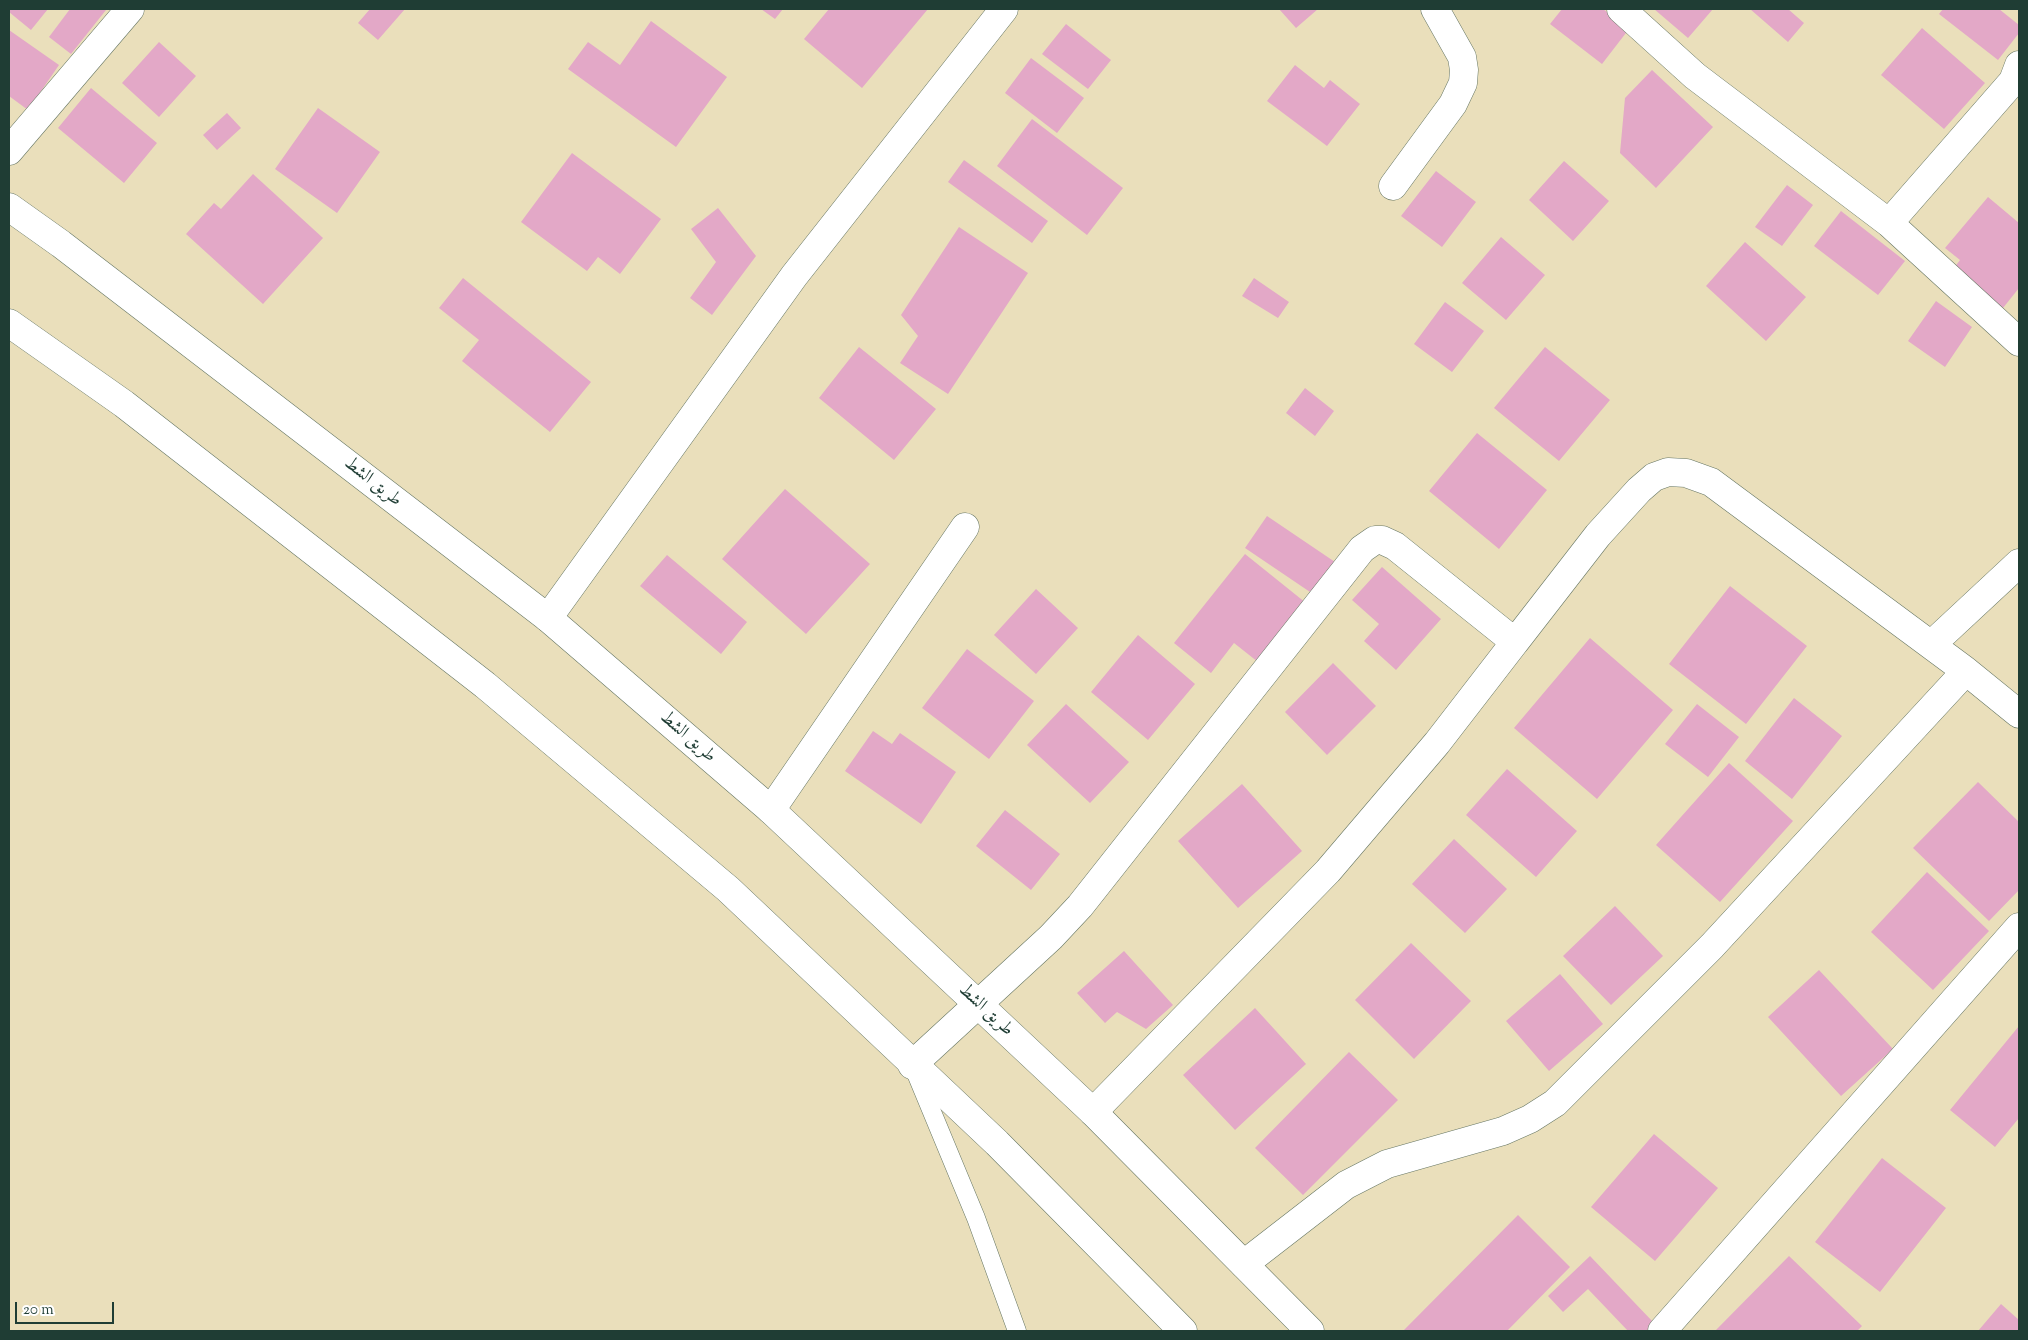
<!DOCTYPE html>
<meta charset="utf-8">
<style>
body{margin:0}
#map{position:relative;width:2028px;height:1340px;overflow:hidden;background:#eadfbb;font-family:"Sorts Mill Goudy",serif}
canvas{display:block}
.frame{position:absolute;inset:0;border:10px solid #1f3d34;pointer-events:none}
.scale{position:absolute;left:15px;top:1302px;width:99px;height:22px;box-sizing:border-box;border:2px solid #1f3d34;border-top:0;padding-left:6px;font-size:15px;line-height:18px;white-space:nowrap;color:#1f3d34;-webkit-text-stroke:4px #fff;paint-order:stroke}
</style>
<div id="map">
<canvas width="2028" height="1340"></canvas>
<div class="frame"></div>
<div class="scale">20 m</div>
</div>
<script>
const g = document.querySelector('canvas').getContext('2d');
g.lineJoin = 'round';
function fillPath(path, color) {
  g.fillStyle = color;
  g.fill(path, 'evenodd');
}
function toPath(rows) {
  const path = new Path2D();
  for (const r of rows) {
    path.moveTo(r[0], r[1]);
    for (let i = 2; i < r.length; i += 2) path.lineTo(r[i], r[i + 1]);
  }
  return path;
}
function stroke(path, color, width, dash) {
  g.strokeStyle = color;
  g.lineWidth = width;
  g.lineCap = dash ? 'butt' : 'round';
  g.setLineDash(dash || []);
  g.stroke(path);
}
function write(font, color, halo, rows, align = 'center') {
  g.font = font + ' "Sorts Mill Goudy",Amiri,serif';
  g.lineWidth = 4;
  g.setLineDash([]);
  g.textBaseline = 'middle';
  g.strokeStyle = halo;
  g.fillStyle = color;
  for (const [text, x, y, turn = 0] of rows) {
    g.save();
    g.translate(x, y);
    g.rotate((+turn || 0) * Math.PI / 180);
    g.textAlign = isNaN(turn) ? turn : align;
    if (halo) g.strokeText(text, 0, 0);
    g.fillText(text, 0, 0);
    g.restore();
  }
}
const building = toPath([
 [9,9,48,9,31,30,9,12],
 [70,9,106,10,71,54,49,37],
 [370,9,405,9,378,40,358,23],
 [761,9,783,9,775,19],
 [829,9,928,9,862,88,804,39],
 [1279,9,1318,9,1296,28],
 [1562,9,1603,9,1629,29,1602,64,1550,24],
 [1654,9,1713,9,1688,38],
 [1750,9,1788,9,1804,23,1788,42],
 [1943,9,1999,9,2019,25,2019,33,1998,60,1939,14],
 [651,21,727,77,676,147,568,69,588,42,620,65],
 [1066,24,1111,60,1088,89,1042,54],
 [1922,28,1985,83,1944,129,1881,75],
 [9,30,59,65,28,110,9,96],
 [159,42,196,76,159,117,122,83],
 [1031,58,1084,98,1057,133,1005,93],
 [1295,65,1324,88,1330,80,1360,104,1327,146,1267,101],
 [1652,70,1713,127,1656,188,1620,153,1625,98],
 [91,88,157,143,124,183,58,128],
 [318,108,380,152,337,213,275,169],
 [227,113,241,128,217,150,203,135],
 [1032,119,1123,188,1087,235,997,166],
 [572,153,661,219,620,274,598,257,587,271,521,222],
 [964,160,1048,221,1032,243,948,182],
 [1564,161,1609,201,1573,241,1529,200],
 [1436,171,1476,202,1442,247,1401,216],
 [253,174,323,238,263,304,186,234,214,203,221,209],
 [1787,185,1813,205,1782,246,1755,227],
 [1988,197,2019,223,2019,288,2003,308,1954,268,1960,260,1945,248],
 [718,208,756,256,712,315,690,298,716,262,691,229],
 [1841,211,1905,261,1878,295,1814,246],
 [959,227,1028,273,948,394,900,363,918,336,901,315],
 [1501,237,1545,275,1506,320,1462,283],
 [1745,242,1806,297,1766,341,1706,286],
 [463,278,591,382,550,432,462,361,479,340,439,308],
 [1254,278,1289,302,1278,318,1242,296],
 [1936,301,1972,327,1945,367,1908,341],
 [1445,302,1484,331,1452,372,1414,344],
 [859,347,936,409,894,460,819,398],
 [1545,347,1610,400,1559,461,1494,408],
 [1305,388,1334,411,1315,436,1286,413],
 [1477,433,1547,490,1499,549,1429,491],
 [785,489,870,564,806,634,722,559],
 [1267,516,1335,562,1313,594,1245,548],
 [1245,554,1306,603,1258,662,1234,643,1211,673,1174,643],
 [667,555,747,622,721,654,640,586],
 [1382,567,1441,619,1396,670,1364,641,1379,624,1352,600],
 [1730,586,1807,646,1746,724,1669,664],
 [1036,589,1078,628,1036,674,994,635],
 [1138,635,1195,684,1148,740,1091,692],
 [1590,638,1673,710,1597,799,1514,728],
 [967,649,1034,701,989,759,922,708],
 [1333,663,1376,706,1327,755,1285,712],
 [1794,698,1842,736,1792,799,1745,761],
 [1066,704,1129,762,1090,803,1027,745],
 [1697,704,1739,737,1708,777,1665,744],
 [873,731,892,744,900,733,956,772,921,824,845,771],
 [1729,763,1793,821,1720,902,1656,845],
 [1507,769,1577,831,1536,877,1466,815],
 [1978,782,2019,822,2019,890,1989,921,1913,848],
 [1242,784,1302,851,1238,908,1178,841],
 [1005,810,1060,854,1031,890,976,846],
 [1454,839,1507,889,1465,933,1412,884],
 [1927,872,1989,931,1933,990,1871,932],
 [1615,906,1663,956,1611,1005,1563,956],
 [1411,943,1471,1001,1414,1059,1355,1000],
 [1124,951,1173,1005,1146,1029,1117,1012,1105,1023,1077,993],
 [1819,970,1893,1049,1841,1096,1768,1017],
 [1560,974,1603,1024,1549,1071,1506,1021],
 [1255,1008,1306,1064,1235,1130,1183,1075],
 [2019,1026,2019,1118,1995,1147,1950,1110],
 [1349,1052,1398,1100,1303,1195,1255,1148],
 [1654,1134,1718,1188,1655,1261,1591,1207],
 [1882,1158,1946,1208,1880,1292,1815,1242],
 [1518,1215,1570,1267,1507,1331,1403,1331],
 [1590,1256,1654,1323,1646,1331,1628,1331,1588,1289,1563,1312,1548,1296],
 [1789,1256,1862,1326,1857,1331,1715,1331],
 [2001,1304,2019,1320,2019,1331,1978,1331]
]);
const service = toPath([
 [915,1071,976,1218,1017,1331]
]);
const minor = toPath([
 [1621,9,1695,76,1889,223,2019,342],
 [9,151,130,9],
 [1393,186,1453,104,1463,83,1464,70,1462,57,1435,9],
 [1889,223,2013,81,2019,65],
 [548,618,794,276,1004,9],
 [1515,642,1598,535,1639,490,1654,477,1668,472,1686,473,1711,482,1966,671,2019,714],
 [1931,645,2019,563],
 [771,810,965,527],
 [912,1065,1051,937,1080,906,1362,549,1375,540,1382,540,1395,546,1515,642,1437,743,1328,871,1093,1112],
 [1244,1264,1346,1185,1387,1164,1503,1131,1530,1119,1555,1103,1712,946,1966,671],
 [1662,1331,2019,927]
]);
const trunk = toPath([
 [9,207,61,244,548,618,771,810,1093,1112,1310,1331],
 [9,323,124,404,485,685,728,889,997,1143,1183,1331]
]);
const streetNames = [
 ["طريق الشط",372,483,38],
 ["طريق الشط",687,738,41],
 ["طريق الشط",985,1011,43]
];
fillPath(building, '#e3a8c7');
stroke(service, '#667663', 19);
stroke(minor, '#667663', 29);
stroke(trunk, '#667663', 29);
stroke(service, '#fff', 18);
stroke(minor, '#fff', 28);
stroke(trunk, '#fff', 28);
write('18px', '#1f3d34', '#fff', streetNames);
</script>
